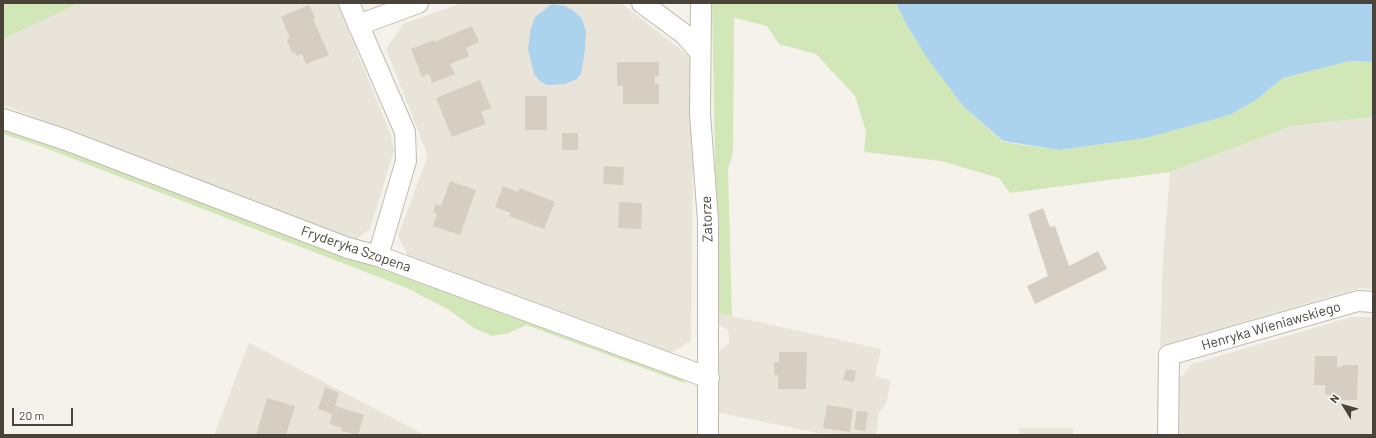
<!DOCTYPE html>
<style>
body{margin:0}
#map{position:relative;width:1376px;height:438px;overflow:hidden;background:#f5f2ec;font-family:Barlow,sans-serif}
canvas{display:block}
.frame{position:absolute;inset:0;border:4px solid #49433a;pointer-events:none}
.north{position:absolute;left:1324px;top:386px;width:40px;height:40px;-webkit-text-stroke:3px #fff;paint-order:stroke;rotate:307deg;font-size:11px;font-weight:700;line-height:16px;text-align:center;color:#49433a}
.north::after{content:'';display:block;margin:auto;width:14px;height:18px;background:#49433a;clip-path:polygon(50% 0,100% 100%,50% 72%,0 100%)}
.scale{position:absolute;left:12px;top:408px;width:61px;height:18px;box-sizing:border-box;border:2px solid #49433a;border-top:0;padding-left:5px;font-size:12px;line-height:14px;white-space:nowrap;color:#49433a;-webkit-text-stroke:3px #fff;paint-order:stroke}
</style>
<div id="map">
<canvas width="1376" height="438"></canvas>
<div class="frame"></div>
<div class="north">N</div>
<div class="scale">20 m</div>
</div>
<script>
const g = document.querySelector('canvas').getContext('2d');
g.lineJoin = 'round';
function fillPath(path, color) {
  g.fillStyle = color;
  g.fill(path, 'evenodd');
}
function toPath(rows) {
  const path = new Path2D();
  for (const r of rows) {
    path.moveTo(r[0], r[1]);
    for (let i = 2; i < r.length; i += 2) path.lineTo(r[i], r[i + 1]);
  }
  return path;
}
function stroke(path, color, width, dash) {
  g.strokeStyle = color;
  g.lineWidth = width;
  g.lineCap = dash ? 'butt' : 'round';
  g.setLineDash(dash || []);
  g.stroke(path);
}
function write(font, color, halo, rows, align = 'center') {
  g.font = font + ' Barlow,sans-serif';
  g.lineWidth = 3;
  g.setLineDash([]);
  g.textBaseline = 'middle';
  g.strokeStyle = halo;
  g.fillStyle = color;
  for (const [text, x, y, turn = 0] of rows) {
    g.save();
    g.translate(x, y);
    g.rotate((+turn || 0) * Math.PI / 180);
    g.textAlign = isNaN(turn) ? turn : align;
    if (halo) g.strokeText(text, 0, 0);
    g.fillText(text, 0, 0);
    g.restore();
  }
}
const residential = toPath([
 [79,3,337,3,391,135,394,151,370,229,351,243,3,105,3,39],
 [462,3,621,3,694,60,691,341,669,354,463,279,408,256,398,236,428,156,386,49,403,24],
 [1373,117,1373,289,1360,288,1160,346,1163,257,1170,172,1292,126],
 [718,313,881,349,875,376,891,381,886,404,879,412,876,435,817,433,716,412,718,352,729,343,728,330,719,325],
 [1351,317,1373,317,1373,435,1175,435,1176,383,1192,364],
 [249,343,425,435,214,435],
 [1019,428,1073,428,1073,435,1019,435]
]);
const green = toPath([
 [3,3,79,3,3,39],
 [712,3,896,3,905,22,927,58,963,106,1003,142,1059,150,1146,138,1230,115,1256,100,1283,78,1350,61,1373,62,1373,117,1292,126,1170,172,1010,193,999,178,941,161,864,152,866,131,855,96,816,54,779,44,767,26,734,18,733,153,728,169,732,316,718,313],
 [3,125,680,377,687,384,526,325,509,333,492,336,474,328,449,310,407,288,40,146,3,134]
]);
const water = toPath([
 [896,3,1373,3,1373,62,1350,61,1283,78,1256,100,1230,115,1146,138,1059,150,1003,141,963,106,927,58,905,22],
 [552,4,565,6,574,11,582,19,586,32,585,50,581,74,577,79,565,84,547,85,540,81,534,74,528,49,531,28,535,17]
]);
const building = toPath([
 [309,5,315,18,313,19,329,55,306,64,302,54,296,56,295,52,292,52,287,40,290,38,281,17],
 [472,26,479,42,466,48,469,56,450,64,455,74,432,83,429,74,422,77,411,49,434,40,434,42],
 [617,62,659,62,659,76,655,76,655,84,659,84,659,104,623,104,623,86,617,86],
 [480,80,491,108,481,112,486,124,452,137,436,98],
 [525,96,547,96,547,130,525,130],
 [562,133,578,133,578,150,562,150],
 [604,166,624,167,623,185,603,184],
 [450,181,476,190,460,235,433,226,437,214,433,212,436,204,441,206],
 [503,186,518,192,520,188,555,202,544,229,509,216,511,213,495,207],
 [619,202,642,203,641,229,618,228],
 [1043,208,1050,227,1055,226,1069,266,1098,251,1107,269,1035,304,1027,286,1048,276,1028,214],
 [779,352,807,352,806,389,778,389,778,375,774,375,774,362,779,362],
 [1315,356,1337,356,1337,367,1342,367,1342,365,1358,365,1357,400,1341,400,1341,396,1325,395,1325,385,1314,385],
 [846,369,856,371,854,382,843,380],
 [325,387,339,393,335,406,364,415,358,435,341,431,342,428,330,424,332,414,318,409],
 [267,398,295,406,286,435,256,435],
 [827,405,853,409,850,432,823,428],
 [857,411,868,412,865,431,854,429]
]);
const street = toPath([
 [349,3,405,132,406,161,378,256],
 [642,3,684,34,700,52],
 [701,3,700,114,708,221,708,435],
 [358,25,418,3],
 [3,119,66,140,348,248,378,256,709,378],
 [1168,435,1169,355,1358,301,1373,302]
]);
const streetNames = [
 ["Zatorze",707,219,-92],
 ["Fryderyka Szopena",356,249,19],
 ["Henryka Wieniawskiego",1271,326,-16]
];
fillPath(residential, '#e9e4da');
fillPath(green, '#d2e7b7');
fillPath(water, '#acd3ee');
fillPath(building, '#d6cec2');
stroke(street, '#c0baaf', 22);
stroke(street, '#fff', 20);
write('14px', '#49433a', '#fff', streetNames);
</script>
